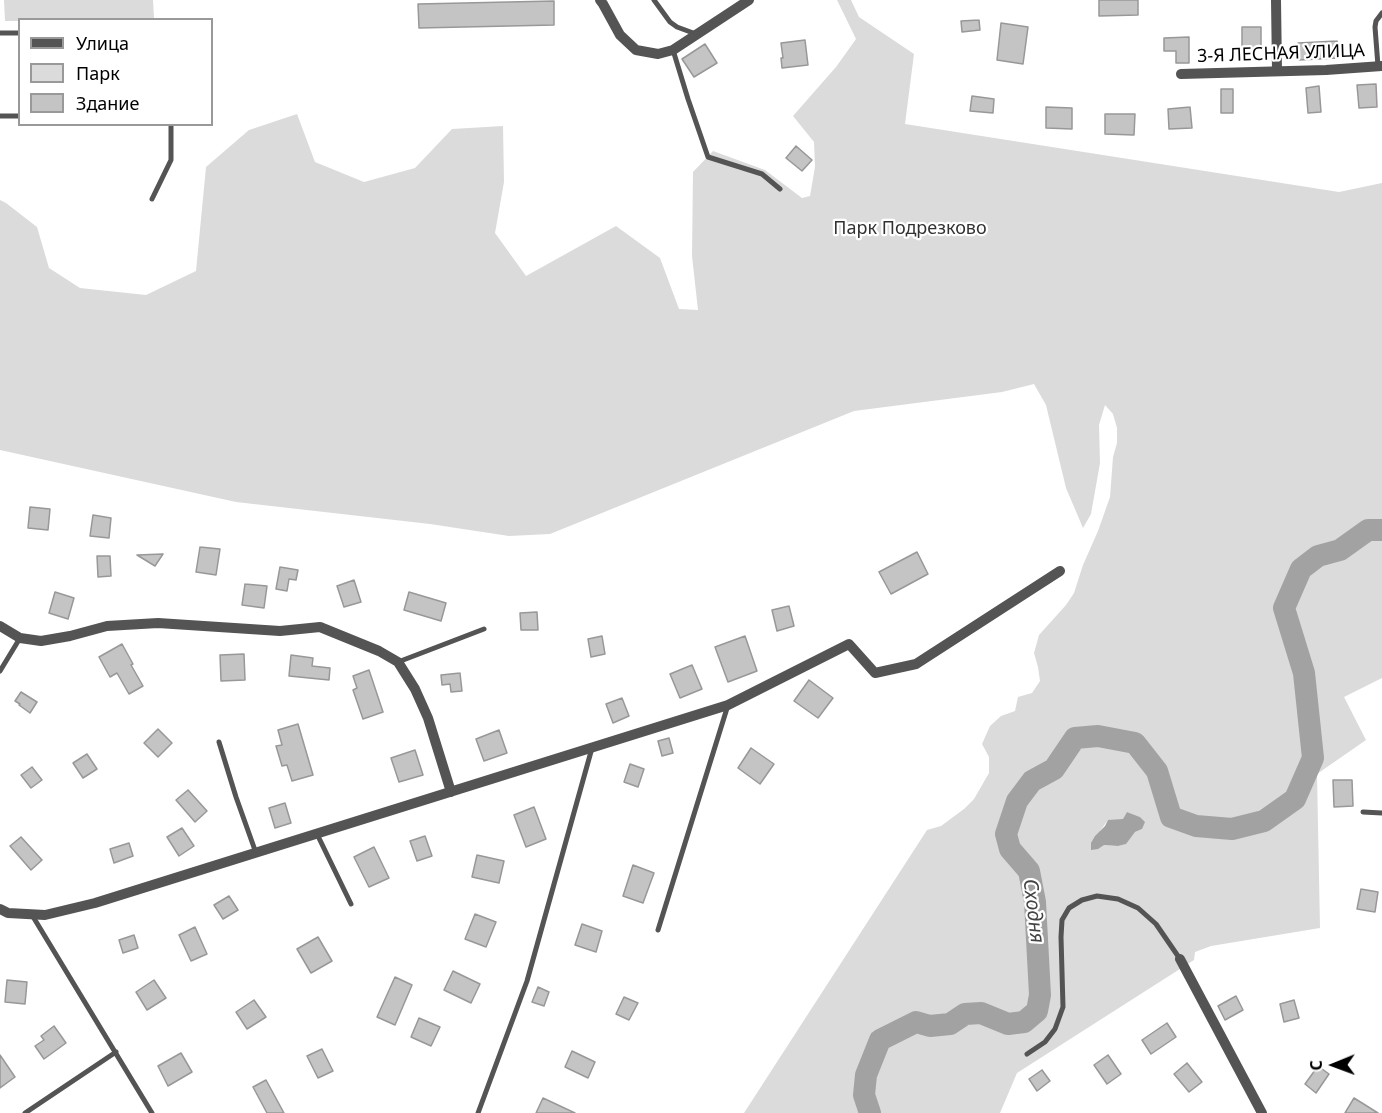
<!DOCTYPE html>
<meta charset="utf-8">
<style>
body{margin:0}
#map{position:relative;width:1382px;height:1113px;overflow:hidden;background:#fff;font-family:"Noto Sans",sans-serif}
canvas{display:block}
.legend{position:absolute;left:18px;top:18px;width:195px;height:108px;box-sizing:border-box;background:#fff;border:2px solid #999;margin:0;padding:8px 10px;list-style:none;font-size:18px;color:#000}
.legend li{display:flex;align-items:center;gap:12px;height:30px}
.legend b{width:30px;border:2px solid #999}
.north{position:absolute;left:1304px;top:1035px;width:60px;height:60px;-webkit-text-stroke:4px #fff;paint-order:stroke;rotate:269deg;font-size:16px;font-weight:700;line-height:24px;text-align:center;color:#000}
.north::after{content:'';display:block;margin:auto;width:21px;height:27px;background:#000;clip-path:polygon(50% 0,100% 100%,50% 72%,0 100%)}
</style>
<div id="map">
<canvas width="1382" height="1113"></canvas>
<ul class="legend">
<li><b style="height:8px;background:#545454"></b>Улица</li>
<li><b style="height:16px;background:#dbdbdb"></b>Парк</li>
<li><b style="height:16px;background:#c4c4c4"></b>Здание</li>
</ul>
<div class="north">С</div>
</div>
<script>
const g = document.querySelector('canvas').getContext('2d');
g.lineJoin = 'round';
function fillPath(path, color) {
  g.fillStyle = color;
  g.fill(path, 'evenodd');
}
function toPath(rows) {
  const path = new Path2D();
  for (const r of rows) {
    path.moveTo(r[0], r[1]);
    for (let i = 2; i < r.length; i += 2) path.lineTo(r[i], r[i + 1]);
  }
  return path;
}
function stroke(path, color, width, dash) {
  g.strokeStyle = color;
  g.lineWidth = width;
  g.lineCap = dash ? 'butt' : 'round';
  g.setLineDash(dash || []);
  g.stroke(path);
}
function write(font, color, halo, rows, align = 'center') {
  g.font = font + ' "Noto Sans",sans-serif';
  g.lineWidth = 4.5;
  g.setLineDash([]);
  g.textBaseline = 'middle';
  g.strokeStyle = halo;
  g.fillStyle = color;
  for (const [text, x, y, turn = 0] of rows) {
    g.save();
    g.translate(x, y);
    g.rotate((+turn || 0) * Math.PI / 180);
    g.textAlign = isNaN(turn) ? turn : align;
    if (halo) g.strokeText(text, 0, 0);
    g.fillText(text, 0, 0);
    g.restore();
  }
}
const green = toPath([
 [4,0,153,0,154,18,20,20,19,21,5,21],
 [837,0,851,0,859,17,914,54,905,124,1339,192,1382,183,1382,678,1344,697,1366,740,1317,774,1320,928,1211,946,1195,952,1194,960,1017,1073,1000,1113,744,1113,927,830,941,826,964,809,974,799,989,773,989,757,982,744,990,726,1001,716,1015,711,1018,697,1032,693,1040,681,1038,667,1034,653,1039,635,1066,605,1074,593,1083,565,1098,531,1110,497,1113,457,1117,443,1117,428,1113,414,1105,405,1099,425,1100,463,1091,514,1083,528,1066,488,1046,405,1034,384,1002,392,854,411,550,534,509,536,430,524,236,502,0,450,0,200,6,203,37,227,49,268,80,288,146,295,196,271,206,167,249,130,297,114,315,162,364,182,415,168,452,129,503,126,504,182,495,233,526,276,616,226,660,258,679,309,698,310,692,256,693,172,713,151,765,170,802,198,810,196,815,167,814,142,793,116,836,67,856,39],
 [1127,812,1140,817,1142,829,1135,832,1125,844,1118,846,1104,845,1100,831,1108,820,1123,820]
]);
const water = toPath([
 [1127,812,1140,817,1145,822,1142,829,1135,832,1126,844,1118,846,1104,845,1098,849,1091,850,1091,843,1095,836,1105,826,1108,820,1123,819]
]);
const river = toPath([
 [870,1113,864,1095,866,1075,880,1040,916,1022,930,1026,950,1024,965,1014,981,1013,1008,1024,1024,1022,1037,1011,1040,995,1035,902,1029,871,1010,849,1006,834,1017,801,1032,781,1054,769,1075,738,1098,736,1135,743,1157,771,1171,817,1196,826,1232,829,1264,821,1295,799,1313,758,1304,673,1284,608,1301,569,1318,556,1340,550,1368,530,1382,530]
]);
const building = toPath([
 [1099,0,1138,0,1138,15,1099,16,1099,0],
 [554,1,554,25,419,28,418,4,554,1],
 [979,20,980,30,962,32,961,21,979,20],
 [1001,23,1028,27,1023,64,997,60,1001,23],
 [1242,27,1261,27,1261,49,1242,49,1242,27],
 [1189,37,1189,63,1176,63,1176,51,1164,51,1164,38,1189,37],
 [805,40,808,65,782,68,781,58,783,58,781,43,805,40],
 [1337,41,1338,58,1299,60,1298,43,1337,41],
 [705,44,717,63,694,77,682,59,705,44],
 [1376,84,1377,107,1359,108,1357,85,1376,84],
 [1319,86,1321,112,1308,113,1306,88,1319,86],
 [1221,89,1233,89,1233,113,1221,113,1221,89],
 [972,96,994,99,993,113,970,111,972,96],
 [1046,107,1072,108,1072,129,1046,128,1046,107],
 [1190,107,1192,128,1169,129,1168,109,1190,107],
 [1105,114,1135,114,1134,135,1105,134,1105,114],
 [796,146,812,160,802,171,786,158,796,146],
 [30,507,50,509,48,530,28,528,30,507],
 [93,515,111,518,109,538,90,536,93,515],
 [200,547,220,549,216,575,196,572,200,547],
 [917,552,928,574,891,594,879,572,917,552],
 [163,554,155,566,137,555,163,554],
 [97,556,110,556,111,576,98,577,97,556],
 [280,567,298,570,296,580,289,579,287,591,276,589,280,567],
 [354,580,361,602,344,607,337,586,354,580],
 [245,584,267,586,264,608,242,605,245,584],
 [55,592,74,598,68,619,49,613,55,592],
 [409,592,446,603,441,621,404,610,409,592],
 [789,606,794,626,777,631,772,610,789,606],
 [537,612,538,630,521,630,520,613,537,612],
 [602,636,605,654,591,657,588,639,602,636],
 [745,636,757,671,728,682,715,647,745,636],
 [122,644,133,664,131,665,143,686,129,694,117,673,110,677,99,657,122,644],
 [244,654,245,680,221,681,220,655,244,654],
 [291,655,313,658,312,666,330,668,329,680,289,676,291,655],
 [692,665,702,689,680,698,670,674,692,665],
 [369,670,383,712,363,719,353,690,357,688,353,676,369,670],
 [460,673,462,691,451,692,450,684,442,685,441,675,460,673],
 [809,680,833,698,818,718,794,701,809,680],
 [21,692,37,702,30,713,19,705,20,704,15,701,21,692],
 [622,698,629,716,613,723,606,704,622,698],
 [298,724,313,775,292,781,287,765,282,766,276,746,282,745,278,730,298,724],
 [158,729,172,743,158,757,144,743,158,729],
 [499,730,507,753,484,761,476,739,499,730],
 [669,738,673,753,662,756,658,741,669,738],
 [751,748,774,764,760,784,738,768,751,748],
 [415,750,423,775,399,782,391,758,415,750],
 [87,754,97,769,83,778,73,763,87,754],
 [630,764,644,769,638,787,624,782,630,764],
 [32,767,42,780,31,788,21,775,32,767],
 [1333,780,1352,780,1353,806,1334,807,1333,780],
 [188,790,207,811,195,822,176,800,188,790],
 [285,803,291,823,275,828,269,808,285,803],
 [534,807,546,839,526,847,514,815,534,807],
 [182,828,194,846,179,856,167,837,182,828],
 [425,836,432,856,417,861,410,841,425,836],
 [21,837,42,860,31,870,10,846,21,837],
 [129,843,133,856,114,863,110,849,129,843],
 [374,847,389,878,369,887,354,857,374,847],
 [477,855,504,861,499,883,472,877,477,855],
 [633,865,654,873,643,903,623,896,633,865],
 [1361,889,1378,892,1375,912,1357,909,1361,889],
 [229,896,238,910,223,919,214,905,229,896],
 [475,914,496,922,486,947,465,939,475,914],
 [582,924,602,931,596,952,575,945,582,924],
 [195,927,207,954,191,961,179,935,195,927],
 [134,935,138,948,123,953,119,940,134,935],
 [318,937,332,961,311,973,297,949,318,937],
 [453,971,480,984,471,1003,444,990,453,971],
 [395,977,412,985,395,1025,377,1017,395,977],
 [7,980,27,982,25,1004,5,1002,7,980],
 [154,980,166,998,147,1010,136,992,154,980],
 [538,987,549,992,544,1006,532,1002,538,987],
 [1236,996,1243,1010,1225,1020,1218,1006,1236,996],
 [624,997,638,1003,629,1020,616,1014,624,997],
 [254,1000,266,1017,247,1029,236,1012,254,1000],
 [1294,1000,1299,1018,1284,1022,1280,1004,1294,1000],
 [419,1018,440,1027,431,1046,411,1037,419,1018],
 [1167,1023,1176,1037,1151,1054,1142,1040,1167,1023],
 [54,1026,66,1043,44,1059,35,1046,44,1040,41,1036,54,1026],
 [322,1049,333,1071,318,1078,307,1056,322,1049],
 [572,1051,595,1062,588,1078,565,1067,572,1051],
 [181,1053,192,1072,168,1086,158,1066,181,1053],
 [0,1055,15,1077,0,1088,0,1055],
 [1108,1055,1121,1074,1107,1084,1094,1065,1108,1055],
 [1187,1063,1202,1082,1189,1092,1174,1074,1187,1063],
 [1318,1066,1329,1074,1316,1093,1305,1084,1318,1066],
 [1042,1070,1050,1081,1037,1091,1029,1079,1042,1070],
 [266,1080,284,1113,267,1113,253,1087,266,1080],
 [543,1098,575,1113,536,1113,543,1098],
 [1354,1098,1378,1113,1345,1113,1354,1098]
]);
const service = toPath([
 [654,0,670,22,677,27,696,34],
 [0,33,20,33],
 [673,50,688,99,708,157,762,174,780,189],
 [1378,66,1375,27,1376,21,1382,13],
 [0,116,20,116],
 [152,199,171,160,171,124],
 [398,662,484,629],
 [0,671,20,638],
 [219,742,236,797,256,853],
 [1363,812,1382,813],
 [317,834,351,904],
 [32,915,152,1113],
 [658,930,728,705],
 [1027,1054,1045,1042,1055,1029,1063,1007,1061,937,1062,920,1069,908,1082,900,1097,896,1118,899,1138,908,1156,924,1180,959],
 [25,1113,116,1052],
 [478,1113,527,981,592,748]
]);
const minor = toPath([
 [600,0,603,4,620,35,636,50,658,54,673,50,749,0],
 [1276,0,1277,71],
 [1181,74,1326,70,1382,66],
 [0,626,20,638,41,641,70,636,107,626,158,623,280,631,320,627,379,651,398,662,415,689,428,718,451,792],
 [0,909,8,913,45,915,95,903,728,705,849,644,875,673,916,664,1060,571],
 [1180,959,1262,1113]
]);
const streetNames = [
 ["3-Я ЛЕСНАЯ УЛИЦА",1281,54,-2]
];
const parkNames = [
 ["Парк Подрезково",910,229]
];
const waterNames = [
 ["Сходня",1033,911,83]
];
fillPath(green, '#dbdbdb');
fillPath(water, '#a2a2a2');
stroke(river, '#a2a2a2', 22);
fillPath(building, '#c4c4c4');
stroke(building, '#989898', 1.5);
stroke(service, '#545454', 5);
stroke(minor, '#545454', 10);
write('18px', '#000', '#fff', streetNames);
write('18px', '#323232', '#fff', parkNames);
write('italic 20px', '#434343', '#fff', waterNames);
</script>
